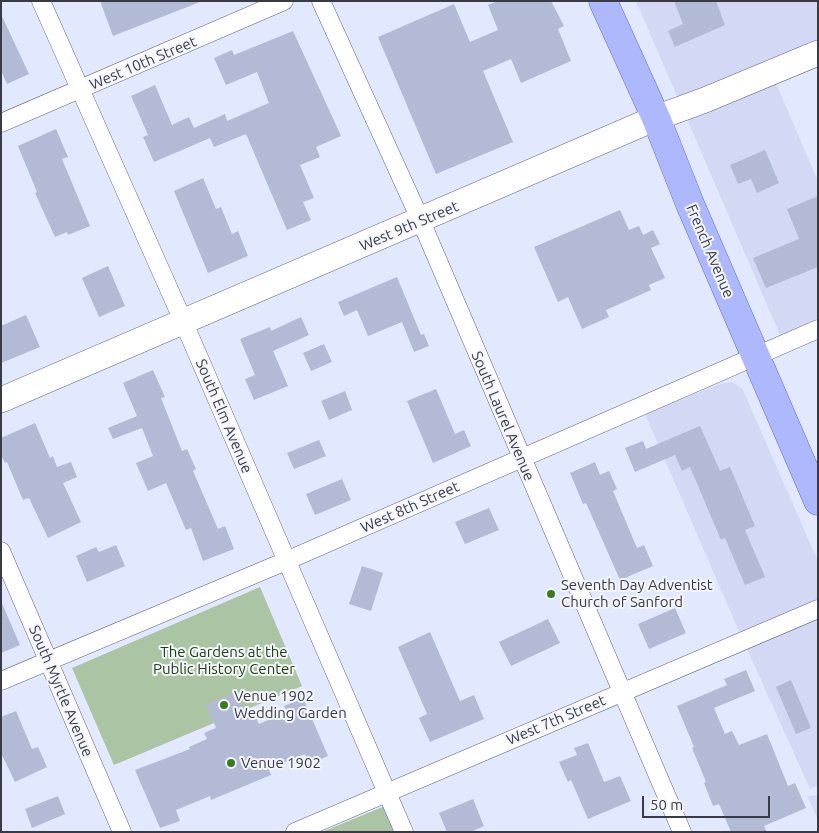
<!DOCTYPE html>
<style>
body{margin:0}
#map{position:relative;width:819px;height:833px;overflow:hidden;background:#e2e8fe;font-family:Ubuntu,sans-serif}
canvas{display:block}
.frame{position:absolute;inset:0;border:2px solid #383b46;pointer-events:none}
.scale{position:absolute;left:642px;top:796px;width:128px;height:22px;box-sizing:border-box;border:2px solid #383b46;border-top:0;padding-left:6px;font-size:15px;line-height:18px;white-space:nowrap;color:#383b46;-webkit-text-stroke:4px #f4f6fc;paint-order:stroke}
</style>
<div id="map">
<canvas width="819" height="833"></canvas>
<div class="frame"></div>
<div class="scale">50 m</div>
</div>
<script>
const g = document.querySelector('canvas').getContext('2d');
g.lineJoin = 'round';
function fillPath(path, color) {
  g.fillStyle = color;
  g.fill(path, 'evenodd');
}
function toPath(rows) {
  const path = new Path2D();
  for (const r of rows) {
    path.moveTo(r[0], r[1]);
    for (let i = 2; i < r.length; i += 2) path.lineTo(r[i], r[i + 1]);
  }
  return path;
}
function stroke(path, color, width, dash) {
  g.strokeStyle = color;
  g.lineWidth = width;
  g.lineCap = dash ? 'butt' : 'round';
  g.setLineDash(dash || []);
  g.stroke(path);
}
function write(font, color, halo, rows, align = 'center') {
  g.font = font + ' Ubuntu,sans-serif';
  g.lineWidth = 4;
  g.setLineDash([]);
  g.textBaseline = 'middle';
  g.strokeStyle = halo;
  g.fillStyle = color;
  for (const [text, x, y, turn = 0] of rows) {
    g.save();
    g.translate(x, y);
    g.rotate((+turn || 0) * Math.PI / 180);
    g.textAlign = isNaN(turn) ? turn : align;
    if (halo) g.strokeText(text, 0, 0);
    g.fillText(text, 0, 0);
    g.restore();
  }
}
const built = toPath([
 [636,1,818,1,818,42,679,101],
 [775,81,818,181,818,318,780,335,687,119],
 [732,382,742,388,818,561,818,598,814,603,741,636,645,414,720,384],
 [818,618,818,786,810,789,747,649],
 [818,795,818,820,807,796]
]);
const green = toPath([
 [260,587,302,686,114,765,72,668],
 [385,806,396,832,322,832]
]);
const building = toPath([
 [100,1,200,1,200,2,113,36],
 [498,1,551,1,564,26,558,29,571,61,521,83,511,59,483,71,513,142,436,174,378,37,454,4,470,42,498,30,488,5],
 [674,1,716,1,725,25,675,47,668,31,683,24],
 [1,14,29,74,7,84,1,70],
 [293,31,341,136,316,147,320,157,300,165,314,198,303,202,311,220,287,230,246,134,214,147,210,138,154,162,143,137,148,135,131,96,155,85,172,125,189,117,194,128,225,114,227,121,269,103,257,72,226,85,214,58,232,50,234,55],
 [56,129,68,157,62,159,90,226,68,235,67,232,55,237,35,193,37,192,18,146],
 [765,150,779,183,757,193,751,179,738,184,730,165],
 [203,178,216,209,221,207,232,234,238,231,248,256,208,273,174,191],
 [818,196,818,267,766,288,753,258,799,239,787,209],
 [620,210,629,230,639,226,643,235,653,230,660,244,651,248,665,278,649,285,651,290,606,310,609,317,582,329,568,297,558,302,534,247],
 [108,266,125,306,99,317,82,278],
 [397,277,421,335,424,334,429,346,414,352,402,322,368,336,357,310,344,316,338,302],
 [26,315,40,347,1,363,1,326],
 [301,317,309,335,273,351,288,386,254,400,245,379,255,375,240,339,270,327,271,331],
 [324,344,332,362,311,371,303,353],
 [153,370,165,397,161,398,182,451,187,449,196,469,193,471,218,529,225,526,234,549,203,561,191,528,186,530,166,483,148,491,136,463,153,456,142,428,113,439,108,428,137,416,123,383],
 [436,389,455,434,464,430,471,446,433,463,407,401],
 [345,391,352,410,329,420,321,401],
 [35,423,50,458,53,456,57,467,71,462,77,477,63,483,81,522,48,538,29,498,23,500,7,462,5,463,1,455,1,438],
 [700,426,720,471,730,467,755,526,745,530,765,577,745,585,725,538,721,540,690,467,682,471,675,455,635,472,625,448,643,441,646,449],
 [319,440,326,456,294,469,287,453],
 [595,462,600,475,609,471,617,489,613,491,637,548,644,545,653,566,620,580,586,503,583,504,570,473],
 [342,479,351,500,315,515,306,494],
 [489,508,499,530,465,544,455,522],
 [116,545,125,566,87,582,76,556,96,547,99,552],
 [362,566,383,573,371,611,349,604],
 [1,601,20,645,1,653],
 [675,608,686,633,649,649,638,624],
 [548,619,560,643,511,666,499,642],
 [430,632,460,701,474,695,484,719,430,742,419,718,427,714,398,647],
 [746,670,755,691,714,708,725,734,732,731,739,745,767,734,788,786,795,783,806,808,764,826,767,832,731,832,719,804,713,806,704,783,706,782,692,748,694,747,677,706,727,685,724,679],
 [791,680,811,728,796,734,776,687],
 [236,692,246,716,254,713,259,724,287,712,284,706,303,698,328,756,309,764,305,754,269,769,271,775,211,800,210,796,176,810,180,821,160,828,135,770,190,749,189,747,207,739,204,733,216,728,206,705],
 [16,711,32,749,38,747,47,767,15,782,1,753,1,717],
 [588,743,604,782,620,776,631,801,588,819,571,780,568,782,559,762,577,755,574,748],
 [58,796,65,814,32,828,25,809],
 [473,799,484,826,471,832,447,832,439,813]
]);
const street = toPath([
 [41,1,184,323,404,832],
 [321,1,421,221,682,832],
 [1,123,284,1],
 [1,551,122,832],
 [1,681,286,561,818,329],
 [295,832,818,609]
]);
const secondary = toPath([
 [1,400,656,118,705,100,818,53]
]);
const primary = toPath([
 [603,1,656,118,690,204,818,501]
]);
const markers = [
 [551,594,5,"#3a7b1a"],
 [224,705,5,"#3a7b1a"],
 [231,763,5,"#3a7b1a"]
];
const streetNames = [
 ["West 10th Street",143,63,-23],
 ["West 9th Street",409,226,-23],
 ["French Avenue",710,251,67],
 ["South Elm Avenue",224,416,67],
 ["South Laurel Avenue",503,416,67],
 ["West 8th Street",410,507,-24],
 ["South Myrtle Avenue",61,691,67],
 ["West 7th Street",556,720,-23]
];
const poiNames = [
 ["Seventh Day Adventist",561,585],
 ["Church of Sanford",561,602],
 ["Venue 1902",234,696],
 ["Wedding Garden",234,713],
 ["Venue 1902",241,763]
];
const parkNames = [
 ["The Gardens at the",224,652],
 ["Public History Center",224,669]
];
fillPath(built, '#d3d9f5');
fillPath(green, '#abc4a3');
fillPath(building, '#b3bad5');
stroke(street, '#60667e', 19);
stroke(secondary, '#60667e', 26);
stroke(primary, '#616ebb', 29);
stroke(street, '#fff', 18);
stroke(secondary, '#fff', 25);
stroke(primary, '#adb9fc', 28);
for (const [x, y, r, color] of markers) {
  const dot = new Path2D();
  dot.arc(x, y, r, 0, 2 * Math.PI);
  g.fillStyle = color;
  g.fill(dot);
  stroke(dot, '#f4f6fc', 2);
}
write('15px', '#383b46', '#f4f6fc', streetNames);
write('15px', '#383b46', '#f4f6fc', poiNames, 'left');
write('15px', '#1e410d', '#f4f6fc', parkNames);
</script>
